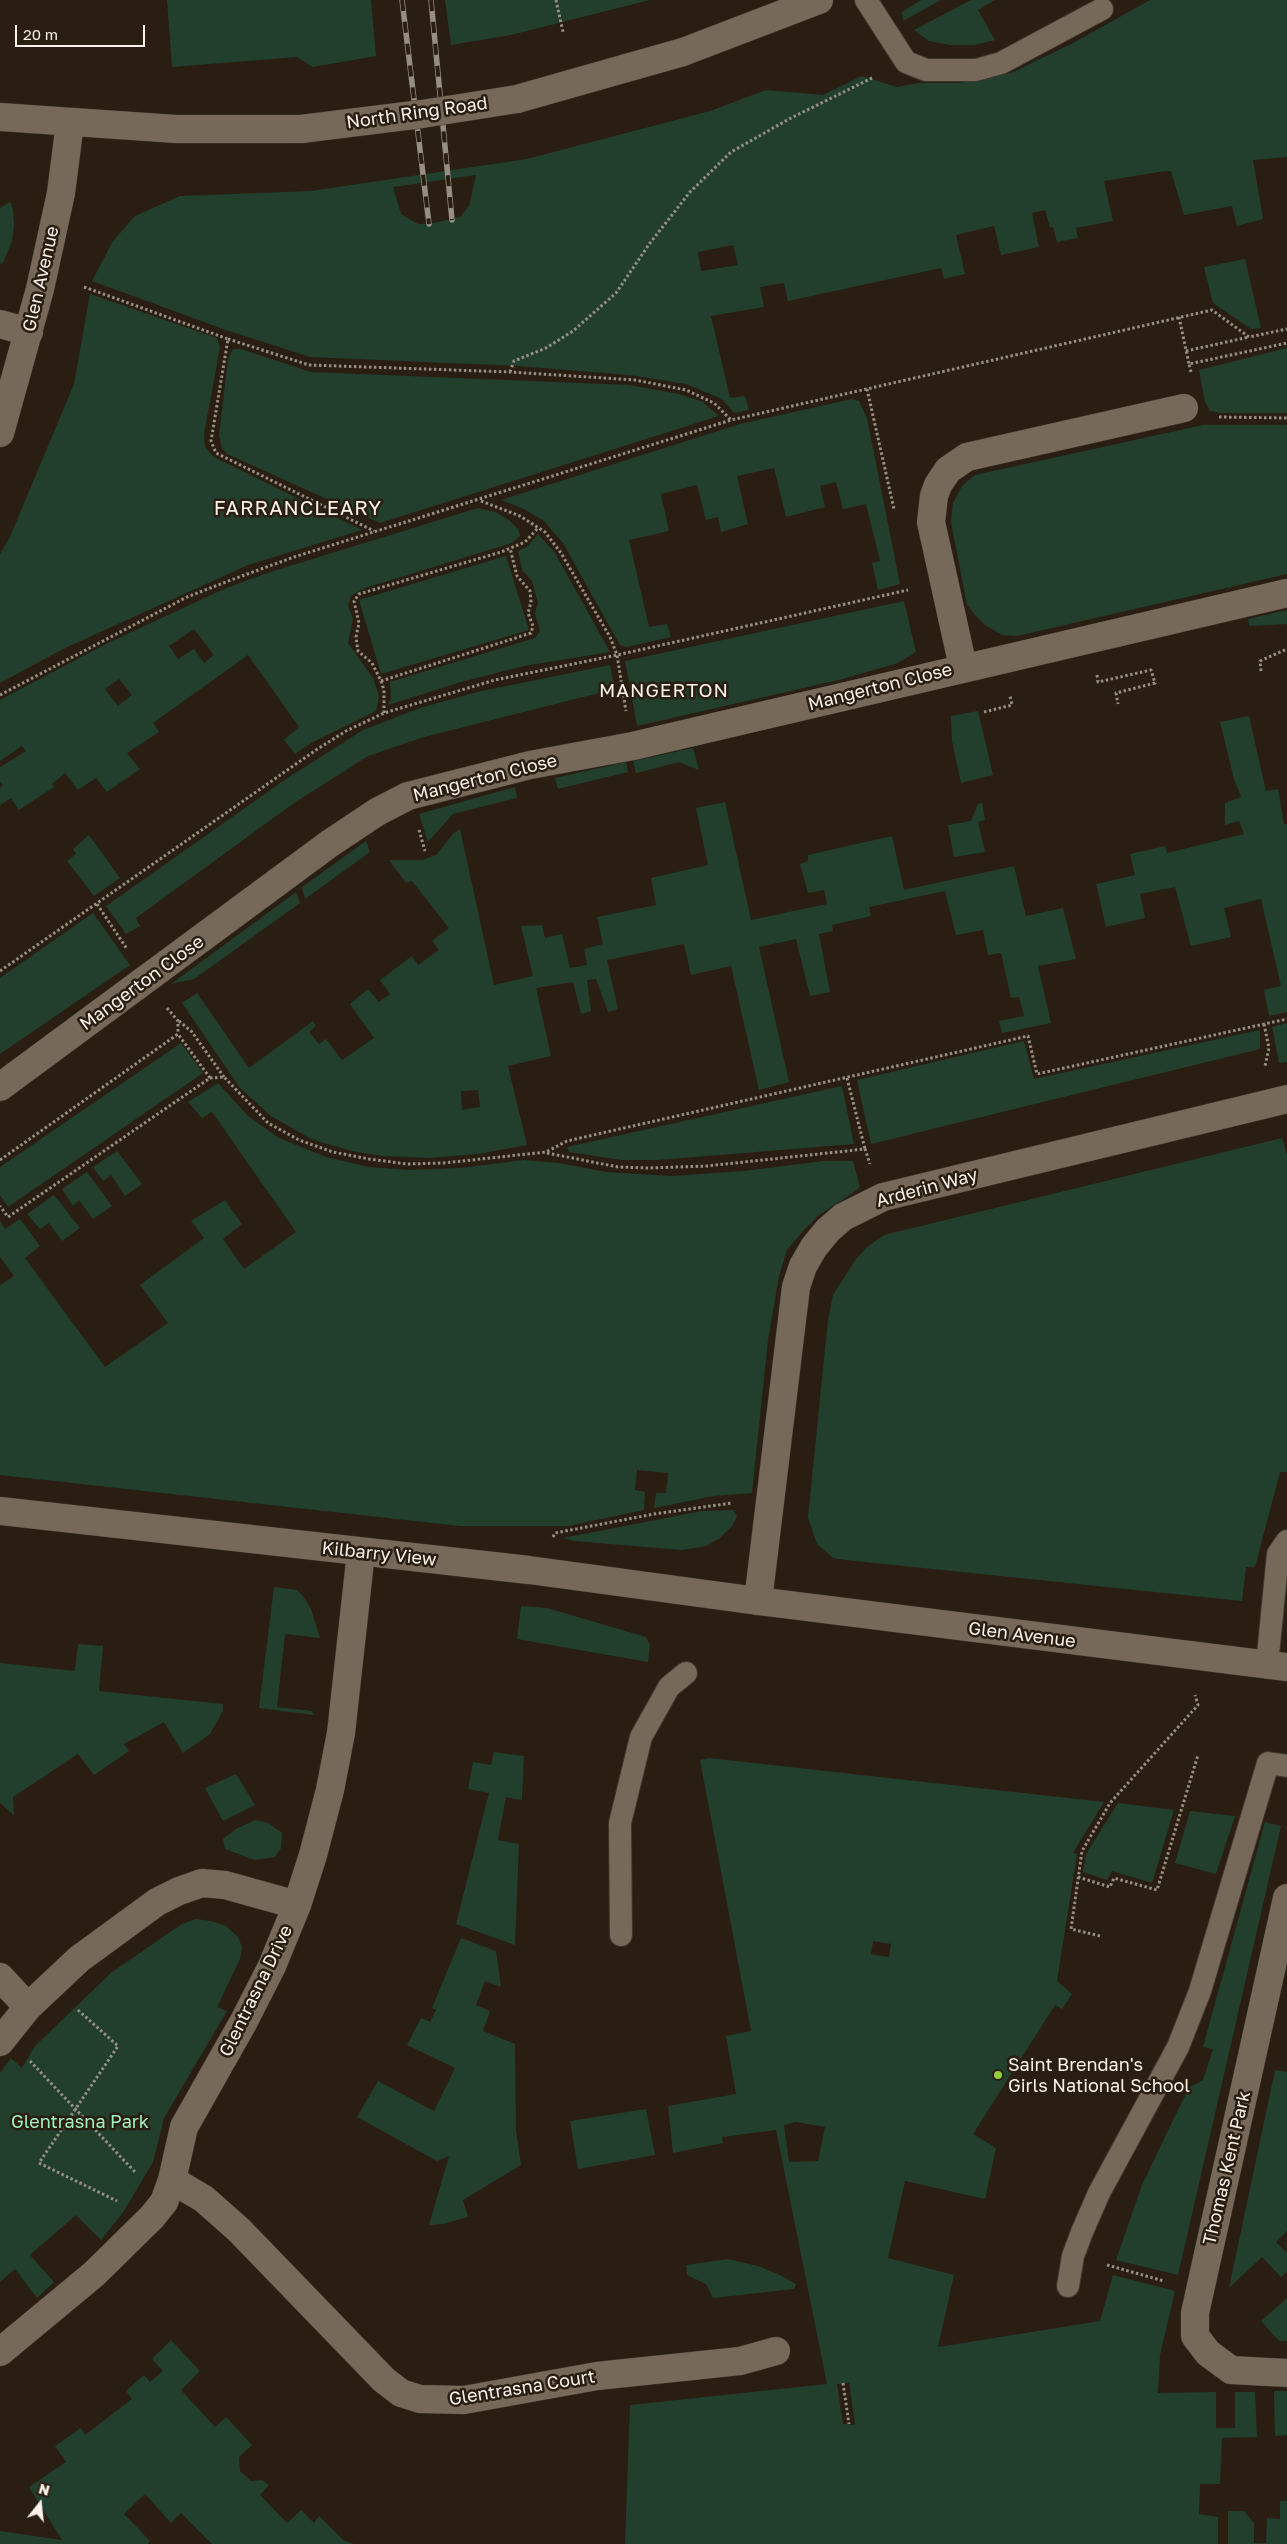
<!DOCTYPE html>
<style>
body{margin:0}
#map{position:relative;width:1287px;height:2544px;overflow:hidden;background:#291e11;font-family:"Golos Text",sans-serif}
canvas{display:block}
.north{position:absolute;left:15px;top:2479px;width:50px;height:50px;-webkit-text-stroke:4px #291e11;paint-order:stroke;rotate:16deg;font-size:14px;font-weight:700;line-height:20px;text-align:center;color:#faf2ea}
.north::after{content:'';display:block;margin:auto;width:18px;height:22px;background:#faf2ea;clip-path:polygon(50% 0,100% 100%,50% 72%,0 100%)}
.scale{position:absolute;left:15px;top:25px;width:130px;height:22px;box-sizing:border-box;border:2px solid #faf2ea;border-top:0;padding-left:6px;font-size:15px;line-height:18px;white-space:nowrap;color:#faf2ea;-webkit-text-stroke:4px #291e11;paint-order:stroke}
</style>
<div id="map">
<canvas width="1287" height="2544"></canvas>
<div class="north">N</div>
<div class="scale">20 m</div>
</div>
<script>
const g = document.querySelector('canvas').getContext('2d');
g.lineJoin = 'round';
function fillPath(path, color) {
  g.fillStyle = color;
  g.fill(path, 'evenodd');
}
function toPath(rows) {
  const path = new Path2D();
  for (const r of rows) {
    path.moveTo(r[0], r[1]);
    for (let i = 2; i < r.length; i += 2) path.lineTo(r[i], r[i + 1]);
  }
  return path;
}
function stroke(path, color, width, dash) {
  g.strokeStyle = color;
  g.lineWidth = width;
  g.lineCap = dash ? 'butt' : 'round';
  g.setLineDash(dash || []);
  g.stroke(path);
}
function write(font, color, halo, rows, align = 'center') {
  g.font = font + ' "Golos Text",sans-serif';
  g.lineWidth = 5;
  g.setLineDash([]);
  g.textBaseline = 'middle';
  g.strokeStyle = halo;
  g.fillStyle = color;
  for (const [text, x, y, turn = 0] of rows) {
    g.save();
    g.translate(x, y);
    g.rotate((+turn || 0) * Math.PI / 180);
    g.textAlign = isNaN(turn) ? turn : align;
    if (halo) g.strokeText(text, 0, 0);
    g.fillText(text, 0, 0);
    g.restore();
  }
}
const green = toPath([
 [167,0,371,0,376,56,313,67,297,57,172,67],
 [445,0,650,0,511,35,451,45],
 [921,0,941,0,903,21,902,12],
 [971,0,995,0,978,10,995,40,975,45,950,45,929,41,914,30],
 [1150,0,1287,0,1287,157,1253,160,1263,219,1237,226,1232,206,1184,215,1171,171,1165,171,1104,181,1113,221,1076,228,1078,238,1057,242,1053,227,1050,228,1045,210,1032,213,1039,247,1001,255,994,226,956,235,965,274,944,279,941,268,788,301,784,283,760,287,764,307,711,316,730,398,745,396,749,410,734,413,722,399,686,384,629,375,518,366,310,357,226,330,92,281,113,241,135,216,180,196,311,191,527,159,710,111,766,90,823,95,862,76,897,87,919,83,960,83,1011,73,1073,43],
 [476,175,469,206,460,217,429,224,418,224,401,214,393,187],
 [733,245,738,265,701,271,698,252],
 [10,202,13,209,14,224,12,241,4,261,0,265,0,208],
 [1245,259,1261,328,1251,329,1213,303,1204,267],
 [90,294,217,338,220,347,204,434,205,447,214,457,362,530,248,565,63,649,0,683,0,554,9,539,74,384],
 [1287,348,1287,413,1220,413,1210,411,1205,402,1199,370],
 [233,349,241,349,311,372,629,385,679,394,703,402,719,416,380,523,227,454,222,448,219,435,228,359],
 [852,399,859,401,867,418,900,584,878,590,872,563,880,561,866,504,843,509,836,482,820,486,825,507,786,517,774,468,737,476,748,524,721,532,718,517,706,520,697,485,661,494,669,531,629,540,649,627,667,624,671,637,626,647,620,645,563,543,544,521,524,509,501,500,740,424],
 [1203,425,1287,425,1287,574,1017,636,1002,635,985,625,975,615,967,605,951,522,953,503,962,486,975,475],
 [478,508,495,512,509,520,518,529,520,536,512,543,365,588,351,596,348,606,353,618,348,643,373,678,379,696,376,711,311,743,295,754,284,740,299,727,248,655,153,723,159,732,127,753,140,769,107,792,96,778,78,790,65,773,52,784,54,787,19,810,11,798,0,805,0,788,3,785,0,781,0,767,26,751,22,746,0,761,0,700,108,643,224,589,267,573],
 [194,629,214,655,204,663,194,649,178,659,169,646],
 [119,679,132,695,118,706,105,689],
 [538,534,555,553,610,652,524,666,461,682,388,705,391,698,390,682,535,638,540,631,535,613,538,603,532,581,522,570,518,551,528,546],
 [506,556,529,630,381,674,359,600],
 [904,601,916,652,898,663,839,680,637,726,625,661],
 [1287,610,1287,624,1249,626,1248,619],
 [610,665,615,689,424,737,368,756,294,803,136,918,140,926,126,934,106,906,286,779,363,730,420,708,477,692],
 [978,711,993,775,961,783,952,741,951,716],
 [1249,716,1266,791,1278,789,1284,824,1287,824,1287,1012,1269,1016,1264,990,1281,986,1261,899,1224,908,1231,937,1191,946,1175,887,1140,894,1145,918,1106,927,1096,884,1135,875,1130,854,1165,846,1167,853,1244,834,1239,821,1225,825,1225,803,1241,797,1234,779,1220,722],
 [693,748,699,770,679,762,636,773,633,761],
 [626,762,628,772,558,789,555,778],
 [515,787,517,798,453,814,428,842,419,814],
 [725,802,751,920,827,904,824,890,808,893,800,864,808,861,808,855,892,836,904,890,1014,866,1026,916,1063,908,1076,959,1038,966,1051,1023,1002,1033,999,1021,1024,1016,1019,997,1011,998,1001,953,988,955,983,930,956,935,945,891,869,907,871,916,832,925,833,931,819,934,830,992,810,996,796,939,759,947,789,1082,759,1090,731,966,691,975,684,944,607,960,618,1009,608,1012,596,979,587,980,591,1011,581,1014,573,982,536,988,551,1056,508,1066,527,1145,478,1154,429,1158,382,1156,352,1151,311,1139,271,1116,240,1088,182,1003,197,993,249,1068,313,1021,316,1026,309,1032,319,1044,326,1039,342,1060,374,1038,350,1004,368,989,379,1002,390,994,380,980,412,956,418,965,439,950,432,941,449,928,412,881,406,883,389,860,422,860,436,855,453,834,460,829,494,985,533,976,521,926,542,925,545,938,562,934,570,968,587,965,584,949,603,944,597,917,656,905,651,878,708,865,696,808],
 [478,1090,480,1107,462,1110,461,1091],
 [982,803,985,820,978,822,985,852,954,857,948,825,971,821,978,804],
 [89,835,120,878,94,896,67,861,76,854,73,849],
 [366,841,370,852,305,899,302,887],
 [296,892,300,903,194,979,171,984],
 [93,913,130,965,0,1054,0,978],
 [1287,1023,1287,1062,1279,1063,1272,1027],
 [1260,1030,1260,1049,871,1144,857,1080,1024,1041,1034,1079],
 [181,1043,203,1073,8,1207,0,1195,0,1167],
 [218,1083,248,1116,279,1138,326,1157,369,1167,409,1170,460,1168,524,1160,559,1163,607,1172,671,1176,744,1171,823,1161,853,1161,860,1188,819,1215,803,1231,787,1250,779,1276,768,1340,752,1493,714,1496,654,1508,656,1493,666,1493,668,1473,637,1470,635,1490,645,1492,644,1510,568,1526,460,1526,0,1475,0,1285,14,1276,0,1257,0,1221,5,1229,20,1219,40,1246,25,1258,105,1367,168,1323,140,1285,204,1238,191,1221,225,1200,242,1224,223,1239,244,1269,296,1232,212,1112,202,1118,188,1102],
 [842,1086,854,1144,658,1160,621,1160,569,1152,567,1147],
 [1282,1138,1287,1155,1287,1472,1280,1472,1255,1567,1246,1567,1242,1601,846,1560,833,1558,817,1544,808,1517,828,1320,833,1295,856,1259,867,1247,884,1235],
 [117,1151,142,1184,125,1196,111,1175,103,1181,93,1167],
 [87,1172,112,1206,93,1219,79,1200,73,1206,62,1189],
 [54,1195,80,1228,62,1241,49,1223,40,1229,27,1214],
 [733,1510,737,1516,732,1526,720,1538,706,1546,682,1550,574,1541,563,1538,702,1511],
 [274,1587,297,1590,303,1596,311,1609,320,1638,285,1634,277,1707,312,1711,314,1715,259,1708],
 [521,1606,547,1608,646,1637,650,1645,648,1662,517,1639],
 [78,1644,103,1646,99,1691,223,1704,223,1711,210,1734,183,1753,164,1722,124,1744,129,1751,94,1775,78,1754,13,1797,14,1815,0,1803,0,1663,75,1671],
 [494,1752,524,1756,522,1800,506,1797,498,1840,519,1844,515,1945,456,1924,489,1793,468,1789,473,1762,491,1765],
 [709,1758,1104,1802,1073,1853,1077,1854,1057,1981,1072,1994,1062,2009,1055,2005,973,2134,996,2148,985,2199,905,2181,888,2258,954,2275,938,2347,1100,2321,1113,2275,1175,2291,1160,2355,1158,2393,1216,2392,1216,2428,1235,2428,1235,2392,1255,2392,1257,2437,1222,2438,1220,2484,1200,2484,1199,2514,1218,2517,1218,2544,625,2544,630,2405,827,2384,776,2130,722,2137,723,2143,673,2153,668,2106,736,2094,726,2036,751,2031,700,1760],
 [873,1941,891,1944,889,1957,871,1954],
 [796,2122,825,2127,818,2161,789,2162,784,2125],
 [849,2383,855,2424,854,2425,843,2424,837,2384],
 [236,1774,255,1805,223,1821,205,1788],
 [1118,1803,1174,1810,1152,1883,1112,1871,1107,1880,1083,1872,1086,1854],
 [1190,1811,1235,1816,1216,1874,1175,1863],
 [255,1820,268,1823,282,1833,281,1848,275,1857,255,1860,225,1849,223,1839,236,1829],
 [1265,1822,1281,1826,1178,2275,1116,2260,1142,2185,1173,2120,1189,2088,1203,2080,1213,2049,1203,2047],
 [196,1919,211,1921,226,1926,238,1937,242,1947,240,1959,217,2007,227,2011,164,2118,153,2162,124,2211,101,2240,76,2215,30,2255,54,2282,37,2298,15,2269,0,2282,0,2073,11,2058,22,2068,35,2046,112,1972,182,1924],
 [461,1938,496,1951,501,1987,485,1981,476,2005,490,2011,483,2031,515,2044,516,2130,521,2165,463,2200,468,2217,443,2224,429,2225,449,2156,437,2161,357,2117,378,2081,434,2111,455,2068,407,2045,421,2018,430,2022,436,2010,432,2008],
 [1275,2070,1287,2072,1287,2231,1276,2242,1287,2253,1287,2272,1281,2277,1262,2257,1229,2288],
 [646,2109,655,2155,578,2169,570,2121],
 [728,2259,758,2266,782,2276,796,2284,794,2289,713,2298,706,2284,687,2275,686,2265],
 [1287,2298,1287,2341,1279,2341,1261,2321],
 [171,2340,200,2371,181,2390,215,2427,226,2417,252,2445,239,2457,240,2471,251,2481,262,2480,269,2485,260,2495,287,2523,301,2510,314,2523,319,2516,343,2540,354,2544,212,2544,181,2513,171,2523,145,2494,124,2514,150,2541,148,2544,0,2544,0,2531,62,2540,29,2487,66,2462,55,2446,81,2428,85,2435,132,2399,126,2391,144,2375,150,2382,163,2371,152,2359],
 [1274,2391,1287,2391,1287,2435,1275,2436],
 [1280,2501,1287,2501,1287,2544,1228,2544,1228,2511,1244,2511,1254,2523,1254,2543,1266,2543,1267,2518,1280,2519]
]);
const path = toPath([
 [556,0,563,32],
 [84,287,228,339,211,441,216,453,374,531],
 [1179,317,1189,364],
 [228,339,309,365,510,372,635,380,686,390,714,403,731,420],
 [1186,351,1249,337],
 [510,372,514,361,546,348,573,331,616,293,650,243,690,192,731,152,789,119,874,77],
 [1191,372,1189,364,1287,343],
 [867,389,894,509],
 [1219,417,1287,418],
 [481,501,520,516,545,532,561,553,610,637,617,655,626,711],
 [1261,671,1260,661,1287,649],
 [1097,675,1098,682,1151,670,1155,683,1116,693,1118,704],
 [381,681,531,633,533,626,528,613,531,602,530,591,517,576,510,548],
 [0,695,187,597,231,580,294,557,731,420,1212,310,1249,337,1287,329],
 [984,712,1012,705,1010,696],
 [384,713,384,690,381,681,372,663,358,651,356,637,359,623,354,601,359,594,501,552,525,542,538,528],
 [419,830,425,851],
 [97,904,127,949],
 [0,971,316,750,346,731,384,713,495,680,617,655,908,590],
 [167,1008,178,1021,178,1034],
 [179,1021,192,1032,224,1077],
 [1264,1024,1269,1048,1265,1066],
 [210,1078,224,1077,268,1123,299,1140,333,1152,369,1159,407,1164,444,1163,546,1152,567,1141,1028,1036,1037,1074,1287,1019],
 [847,1078,865,1149],
 [547,1153,618,1167,649,1168,707,1166,865,1149,870,1164],
 [0,1160,178,1034,210,1078,8,1217,0,1206],
 [553,1537,555,1533,654,1514,732,1503],
 [1078,1877,1110,1887,1114,1878,1157,1890,1198,1755],
 [1100,1936,1071,1929,1082,1851,1110,1803,1198,1705,1195,1695],
 [78,2010,118,2046,39,2163,117,2201],
 [30,2061,136,2173],
 [1107,2265,1164,2281],
 [843,2383,849,2424]
]);
const lane = toPath([
 [866,0,906,62,926,70,976,70,1001,63,1102,9],
 [1267,1665,1278,1554,1287,1541],
 [621,1935,620,1823,641,1737,669,1687,686,1673],
 [1068,2286,1073,2256,1082,2232,1099,2193,1178,2047,1200,1991,1268,1763,1287,1766]
]);
const street = toPath([
 [0,324,29,332],
 [963,667,931,522,934,496,938,485,948,470,967,457,1184,408],
 [0,1087,329,844,377,812,408,796,530,765,633,746,1287,593],
 [758,1601,796,1287,803,1266,814,1247,828,1230,843,1217,883,1197,1287,1099],
 [1287,1898,1195,2313,1195,2336,1208,2353,1231,2370,1287,2373],
 [0,1977,28,2007],
 [0,2042,28,2007,79,1959,157,1902,179,1891,202,1883,225,1885,297,1905],
 [172,2180,204,2199,239,2230,384,2380,401,2393,420,2399,464,2400,597,2376,740,2361,776,2351],
 [0,2352,94,2274,152,2217,164,2202,172,2180,184,2127,244,2021,272,1966,297,1905,313,1855,330,1790,341,1733,361,1552]
]);
const secondary = toPath([
 [517,99,683,52,819,0],
 [0,117,176,129,301,129],
 [0,433,40,289,61,193,70,123],
 [0,1511,529,1570,758,1601,1287,1667]
]);
const rail = toPath([
 [402,0,429,224],
 [431,0,452,220]
]);
const secondaryBridge = toPath([
 [301,129,422,114,517,99]
]);
const markers = [
 [998,2075,5,"#94cc3c"]
];
const streetNames = [
 ["North Ring Road",417,113,-8],
 ["Glen Avenue",41,279,-77],
 ["Mangerton Close",880,687,-14],
 ["Mangerton Close",485,778,-14],
 ["Mangerton Close",142,983,-36],
 ["Arderin Way",927,1188,-15],
 ["Kilbarry View",379,1554,6],
 ["Glen Avenue",1022,1635,7],
 ["Glentrasna Drive",256,1991,-64],
 ["Thomas Kent Park",1227,2168,-77],
 ["Glentrasna Court",522,2388,-9]
];
const poiNames = [
 ["Saint Brendan's",1008,2065],
 ["Girls National School",1008,2086]
];
const parkNames = [
 ["Glentrasna Park",80,2122]
];
const neighbourhoodNames = [
 ["MANGERTON",664,691]
];
const quarterNames = [
 ["FARRANCLEARY",298,509]
];
fillPath(green, '#223f2e');
stroke(lane, '#403730', 24);
stroke(street, '#403730', 29);
stroke(secondary, '#403730', 29);
stroke(path, '#988f84', 3, [2.5, 2.5]);
stroke(lane, '#76695a', 22);
stroke(street, '#76695a', 28);
stroke(secondary, '#76695a', 28);
stroke(rail, '#978e83', 5.5);
stroke(rail, '#291e11', 4, [11]);
stroke(secondaryBridge, '#403730', 29, []);
stroke(secondaryBridge, '#76695a', 28);
for (const [x, y, r, color] of markers) {
  const dot = new Path2D();
  dot.arc(x, y, r, 0, 2 * Math.PI);
  g.fillStyle = color;
  g.fill(dot);
  stroke(dot, '#291e11', 2);
}
write('18px', '#faf2ea', '#291e11', streetNames);
write('18px', '#faf2ea', '#291e11', poiNames, 'left');
write('18px', '#a0f3c1', '#291e11', parkNames);
g.letterSpacing = '1px';
write('19px', '#faf2ea', '#291e11', neighbourhoodNames);
g.letterSpacing = '0px';
g.letterSpacing = '1px';
write('20px', '#faf2ea', '#291e11', quarterNames);
g.letterSpacing = '0px';
</script>
